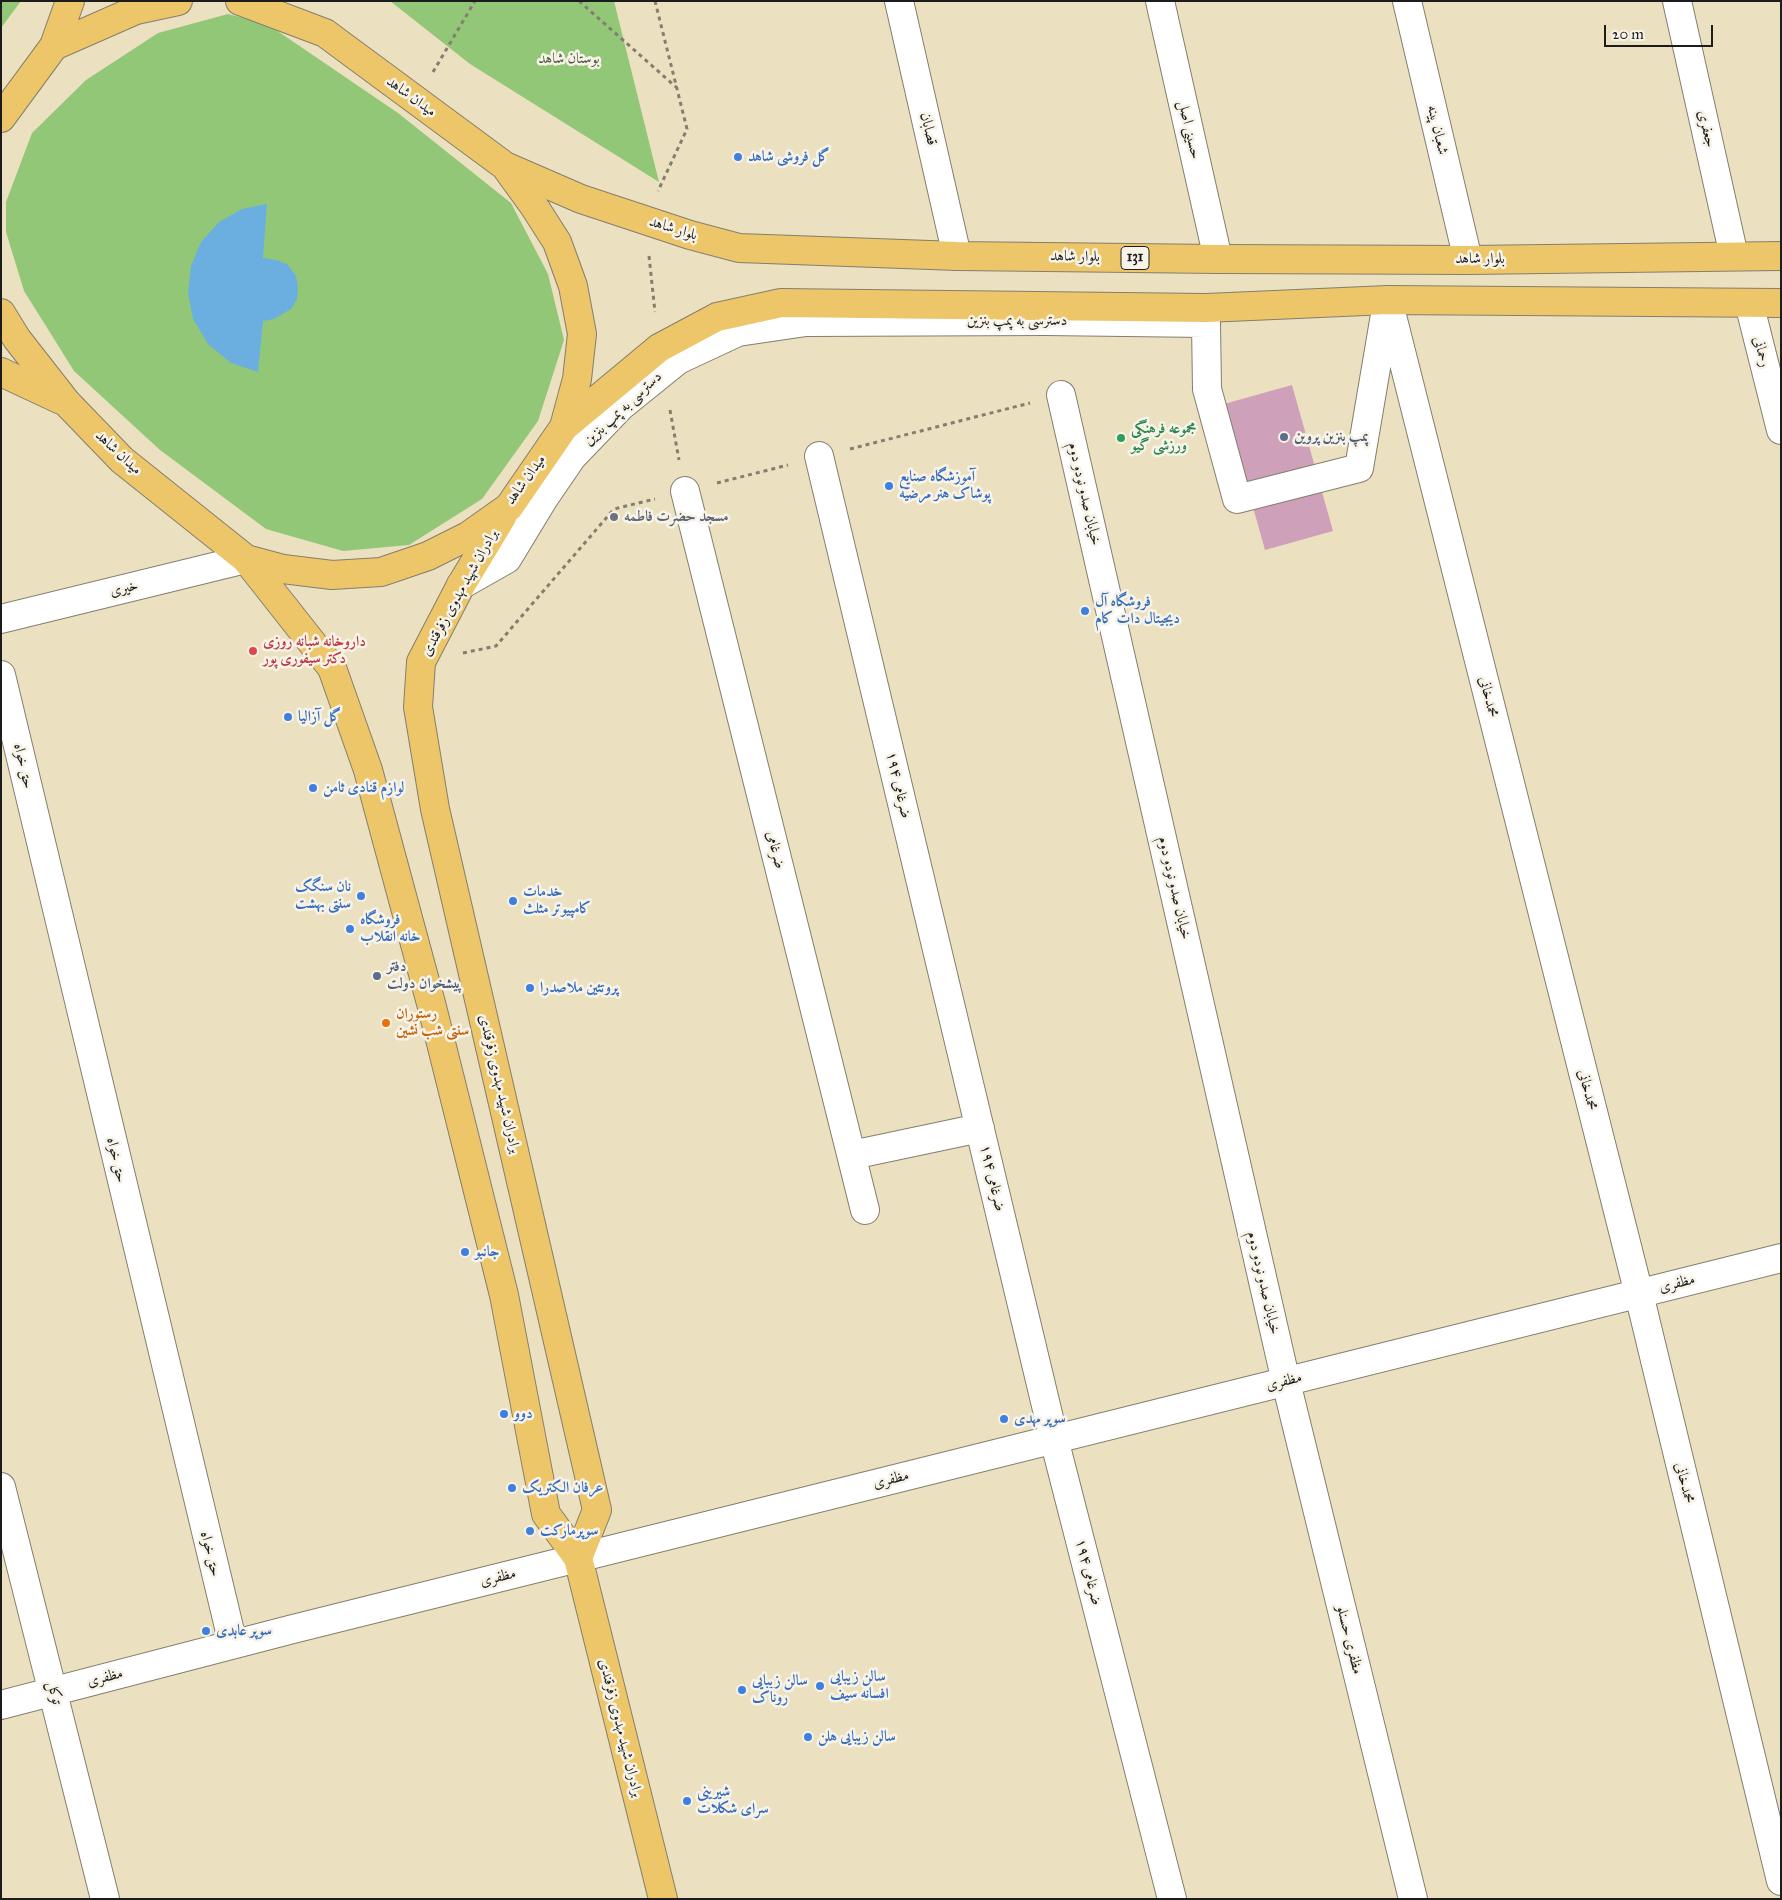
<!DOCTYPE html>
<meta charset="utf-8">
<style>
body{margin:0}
#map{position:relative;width:1782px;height:1900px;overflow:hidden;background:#ebe1c0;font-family:"IM FELL Great Primer",serif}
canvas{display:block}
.frame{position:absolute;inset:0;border:2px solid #1c1c1c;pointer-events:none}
.scale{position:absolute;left:1604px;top:25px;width:109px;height:22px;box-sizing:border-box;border:2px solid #1c1c1c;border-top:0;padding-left:6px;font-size:15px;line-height:18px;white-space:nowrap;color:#1c1c1c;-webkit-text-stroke:4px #f7f3e8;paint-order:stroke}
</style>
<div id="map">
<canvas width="1782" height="1900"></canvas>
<div class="frame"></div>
<div class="scale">20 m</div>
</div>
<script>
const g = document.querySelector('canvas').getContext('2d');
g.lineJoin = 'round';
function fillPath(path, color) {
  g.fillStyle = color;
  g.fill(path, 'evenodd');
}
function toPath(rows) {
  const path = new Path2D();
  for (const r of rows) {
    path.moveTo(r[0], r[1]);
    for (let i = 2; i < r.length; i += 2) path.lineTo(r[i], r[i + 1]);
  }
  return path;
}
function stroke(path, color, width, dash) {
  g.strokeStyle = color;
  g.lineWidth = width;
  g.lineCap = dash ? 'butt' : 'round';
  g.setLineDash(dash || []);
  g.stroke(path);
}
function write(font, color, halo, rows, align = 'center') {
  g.font = font + ' "IM FELL Great Primer",Amiri,serif';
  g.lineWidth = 5;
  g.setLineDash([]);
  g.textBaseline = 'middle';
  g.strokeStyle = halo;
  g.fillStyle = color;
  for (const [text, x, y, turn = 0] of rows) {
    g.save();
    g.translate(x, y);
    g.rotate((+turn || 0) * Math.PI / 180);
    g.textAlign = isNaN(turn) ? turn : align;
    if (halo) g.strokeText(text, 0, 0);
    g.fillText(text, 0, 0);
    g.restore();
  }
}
const green = toPath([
 [1,1,21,1,1,28],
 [390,1,614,1,659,182,470,64],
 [228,14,267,24,304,49,398,113,511,203,548,274,564,340,538,421,482,499,409,545,343,551,266,529,160,450,74,371,24,291,6,232,6,202,32,133,86,80,158,33]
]);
const water = toPath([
 [267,204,263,258,276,260,287,264,296,276,298,287,297,299,291,309,274,319,263,321,258,372,231,363,208,344,193,319,188,293,191,266,201,242,219,222,242,209]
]);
const building = toPath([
 [1292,385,1333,531,1265,550,1224,404]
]);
const path = toPath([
 [579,1,676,87],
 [655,1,687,129,658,191],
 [433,72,475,1],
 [649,256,655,312],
 [670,410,679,460],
 [850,449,1030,403],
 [717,483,788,465],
 [463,653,496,646,614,509,655,499]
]);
const minor = toPath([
 [899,1,957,256],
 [1160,1,1218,259],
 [1407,1,1468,260],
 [1677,1,1734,256],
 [1388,300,1639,1294,1781,1881],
 [1749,303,1781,430],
 [1061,395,1286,1382,1413,1899],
 [819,456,1054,1439,1172,1899],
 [685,491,865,1210],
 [461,585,507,559,544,498,572,457,621,406,678,360,738,332,806,322,1045,321,1206,323,1207,389,1237,499,1359,468,1386,309],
 [1,619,246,559],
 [1,675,233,1644],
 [852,1155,980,1128],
 [1,1487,105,1899],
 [1,1705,293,1629,1781,1258]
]);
const major = toPath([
 [54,46,70,1],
 [1,118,54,46,136,10,178,1],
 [505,166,581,199,690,235,739,248,957,256,1218,259,1468,260,1781,256],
 [1,313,17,339,67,403,122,460,246,559,283,569,332,575,381,572,428,556,468,536,509,507,564,427,577,379,582,334,573,286,557,242,534,206,505,166,325,33,240,1],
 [1,372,61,400],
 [564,427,659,348,717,317,781,303,1206,308,1388,300,1781,303],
 [502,517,461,585,421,662,418,707,435,809,597,1510,578,1558],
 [246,559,332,668,368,770,432,1007,504,1295,546,1514,578,1558,663,1899]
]);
const markers = [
 [738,157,5,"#3f7fe0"],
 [1284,437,5,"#5c6f8a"],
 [1121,438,5,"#2e9e5b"],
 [889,486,5,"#3f7fe0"],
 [614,517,5,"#6b7280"],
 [1085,611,5,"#3f7fe0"],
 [253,651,5,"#e0444e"],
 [288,717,5,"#3f7fe0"],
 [313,788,5,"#3f7fe0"],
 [361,896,5,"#3f7fe0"],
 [513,901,5,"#3f7fe0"],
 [350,929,5,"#3f7fe0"],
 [377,976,5,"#5c6f8a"],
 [530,988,5,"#3f7fe0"],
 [386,1023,5,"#e8710a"],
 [465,1252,5,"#3f7fe0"],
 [504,1414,5,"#3f7fe0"],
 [1004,1419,5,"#3f7fe0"],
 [512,1488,5,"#3f7fe0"],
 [530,1531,5,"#3f7fe0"],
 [206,1631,5,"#3f7fe0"],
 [820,1686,5,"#3f7fe0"],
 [742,1690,5,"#3f7fe0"],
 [808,1737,5,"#3f7fe0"],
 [687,1801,5,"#3f7fe0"]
];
const shields = [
 [1135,258,28]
];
const shieldNames = [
 ["131",1135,258]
];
const parkNames = [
 ["بوستان شاهد",569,59]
];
const streetNames = [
 ["میدان شاهد",411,97,36],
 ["قصابان",928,129,77],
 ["جعفری",1706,129,77],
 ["حسینی اصل",1189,130,77],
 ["شعبان پینه",1437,130,77],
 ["بلوار شاهد",673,229,17],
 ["بلوار شاهد",1075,257,1],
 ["بلوار شاهد",1480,259],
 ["دسترسی به پمپ بنزین",1017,321],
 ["رحمانی",1761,352,76],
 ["دسترسی به پمپ بنزین",623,409,-43],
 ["میدان شاهد",118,453,43],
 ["میدان شاهد",526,480,-54],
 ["خیابان صدو نودو دوم",1084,494,77],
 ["خیری",124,589,-14],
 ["برادران شهید مهدوی زفرقندی",460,593,-61],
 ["محمدخانی",1488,697,76],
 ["حق خواه",23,766,77],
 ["ضرغامی ۱۹۴",898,785,77],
 ["ضرغامی",775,850,76],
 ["خیابان صدو نودو دوم",1174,888,77],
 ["برادران شهید مهدوی زفرقندی",499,1084,77],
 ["محمدخانی",1587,1090,76],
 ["حق خواه",116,1160,77],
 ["ضرغامی ۱۹۴",992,1178,77],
 ["خیابان صدو نودو دوم",1263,1283,77],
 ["مظفری",1677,1284,-14],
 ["مظفری",1284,1382,-14],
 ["مظفری",891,1480,-14],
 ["محمدخانی",1684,1483,76],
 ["حق خواه",210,1554,76],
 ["ضرغامی ۱۹۴",1088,1572,76],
 ["مظفری",498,1578,-14],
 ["مظفری حسنلو",1349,1640,76],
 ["مظفری",105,1678,-15],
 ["توکل",54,1693,76],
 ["برادران شهید مهدوی زفرقندی",620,1728,76]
];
const shopNames = [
 ["گل فروشی شاهد",748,157],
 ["آموزشگاه صنایع",899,477],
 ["پوشاک هنر مرضیه",899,494],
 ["فروشگاه آل",1095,602],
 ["دیجیتال دات کام",1095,619],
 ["گل آزالیا",298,717],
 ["لوازم قنادی ثامن",323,788],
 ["نان سنگک",351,887,"right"],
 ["سنتی بهشت",351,904,"right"],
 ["خدمات",523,892],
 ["کامپیوتر مثلث",523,909],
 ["فروشگاه",360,920],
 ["خانه انقلاب",360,937],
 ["پروتئین ملاصدرا",540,988],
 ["جانبو",475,1252],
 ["دوو",514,1414],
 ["سوپر مهدی",1014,1419],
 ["عرفان الکتریک",522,1488],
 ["سوپرمارکت",540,1531],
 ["سوپر عابدی",216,1631],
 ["سالن زیبایی",830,1677],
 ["افسانه سیف",830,1694],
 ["سالن زیبایی",752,1681],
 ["روناک",752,1698],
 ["سالن زیبایی هلن",818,1737],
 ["شیرینی",697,1792],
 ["سرای شکلات",697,1809]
];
const leisureNames = [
 ["مجموعه فرهنگی",1131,429],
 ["ورزشی گیو",1131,446]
];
const serviceNames = [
 ["پمپ بنزین پروین",1294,437],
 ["دفتر",387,967],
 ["پیشخوان دولت",387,984]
];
const worshipNames = [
 ["مسجد حضرت فاطمه",624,517]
];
const healthNames = [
 ["داروخانه شبانه روزی",263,642],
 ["دکتر سیفوری پور",263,659]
];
const foodNames = [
 ["رستوران",396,1014],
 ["سنتی شب نشین",396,1031]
];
fillPath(green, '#93c778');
fillPath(water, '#6bafe1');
fillPath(building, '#cfa0b9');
stroke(minor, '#847e6e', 30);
stroke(major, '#847e6e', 30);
stroke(path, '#847e6e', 3, [4, 4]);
stroke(minor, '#fff', 28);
stroke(major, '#ecc669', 28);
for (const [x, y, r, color] of markers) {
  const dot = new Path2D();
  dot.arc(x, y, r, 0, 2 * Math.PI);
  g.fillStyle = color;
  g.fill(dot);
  stroke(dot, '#f7f3e8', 2);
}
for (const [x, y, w] of shields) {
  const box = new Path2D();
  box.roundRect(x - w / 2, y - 11.5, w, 23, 4);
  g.fillStyle = '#f7f3e8';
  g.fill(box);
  stroke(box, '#1c1c1c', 1);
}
write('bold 14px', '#1c1c1c', null, shieldNames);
write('15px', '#46583c', '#f7f3e8', parkNames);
write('15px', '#1c1c1c', '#f7f3e8', streetNames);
write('bold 15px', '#366cbe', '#f7f3e8', shopNames, 'left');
write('bold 15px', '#27864d', '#f7f3e8', leisureNames, 'left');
write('bold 15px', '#4e5e75', '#f7f3e8', serviceNames, 'left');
write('bold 15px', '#5b616d', '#f7f3e8', worshipNames, 'left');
write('bold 15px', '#be3a42', '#f7f3e8', healthNames, 'left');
write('bold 15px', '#c56008', '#f7f3e8', foodNames, 'left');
</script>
